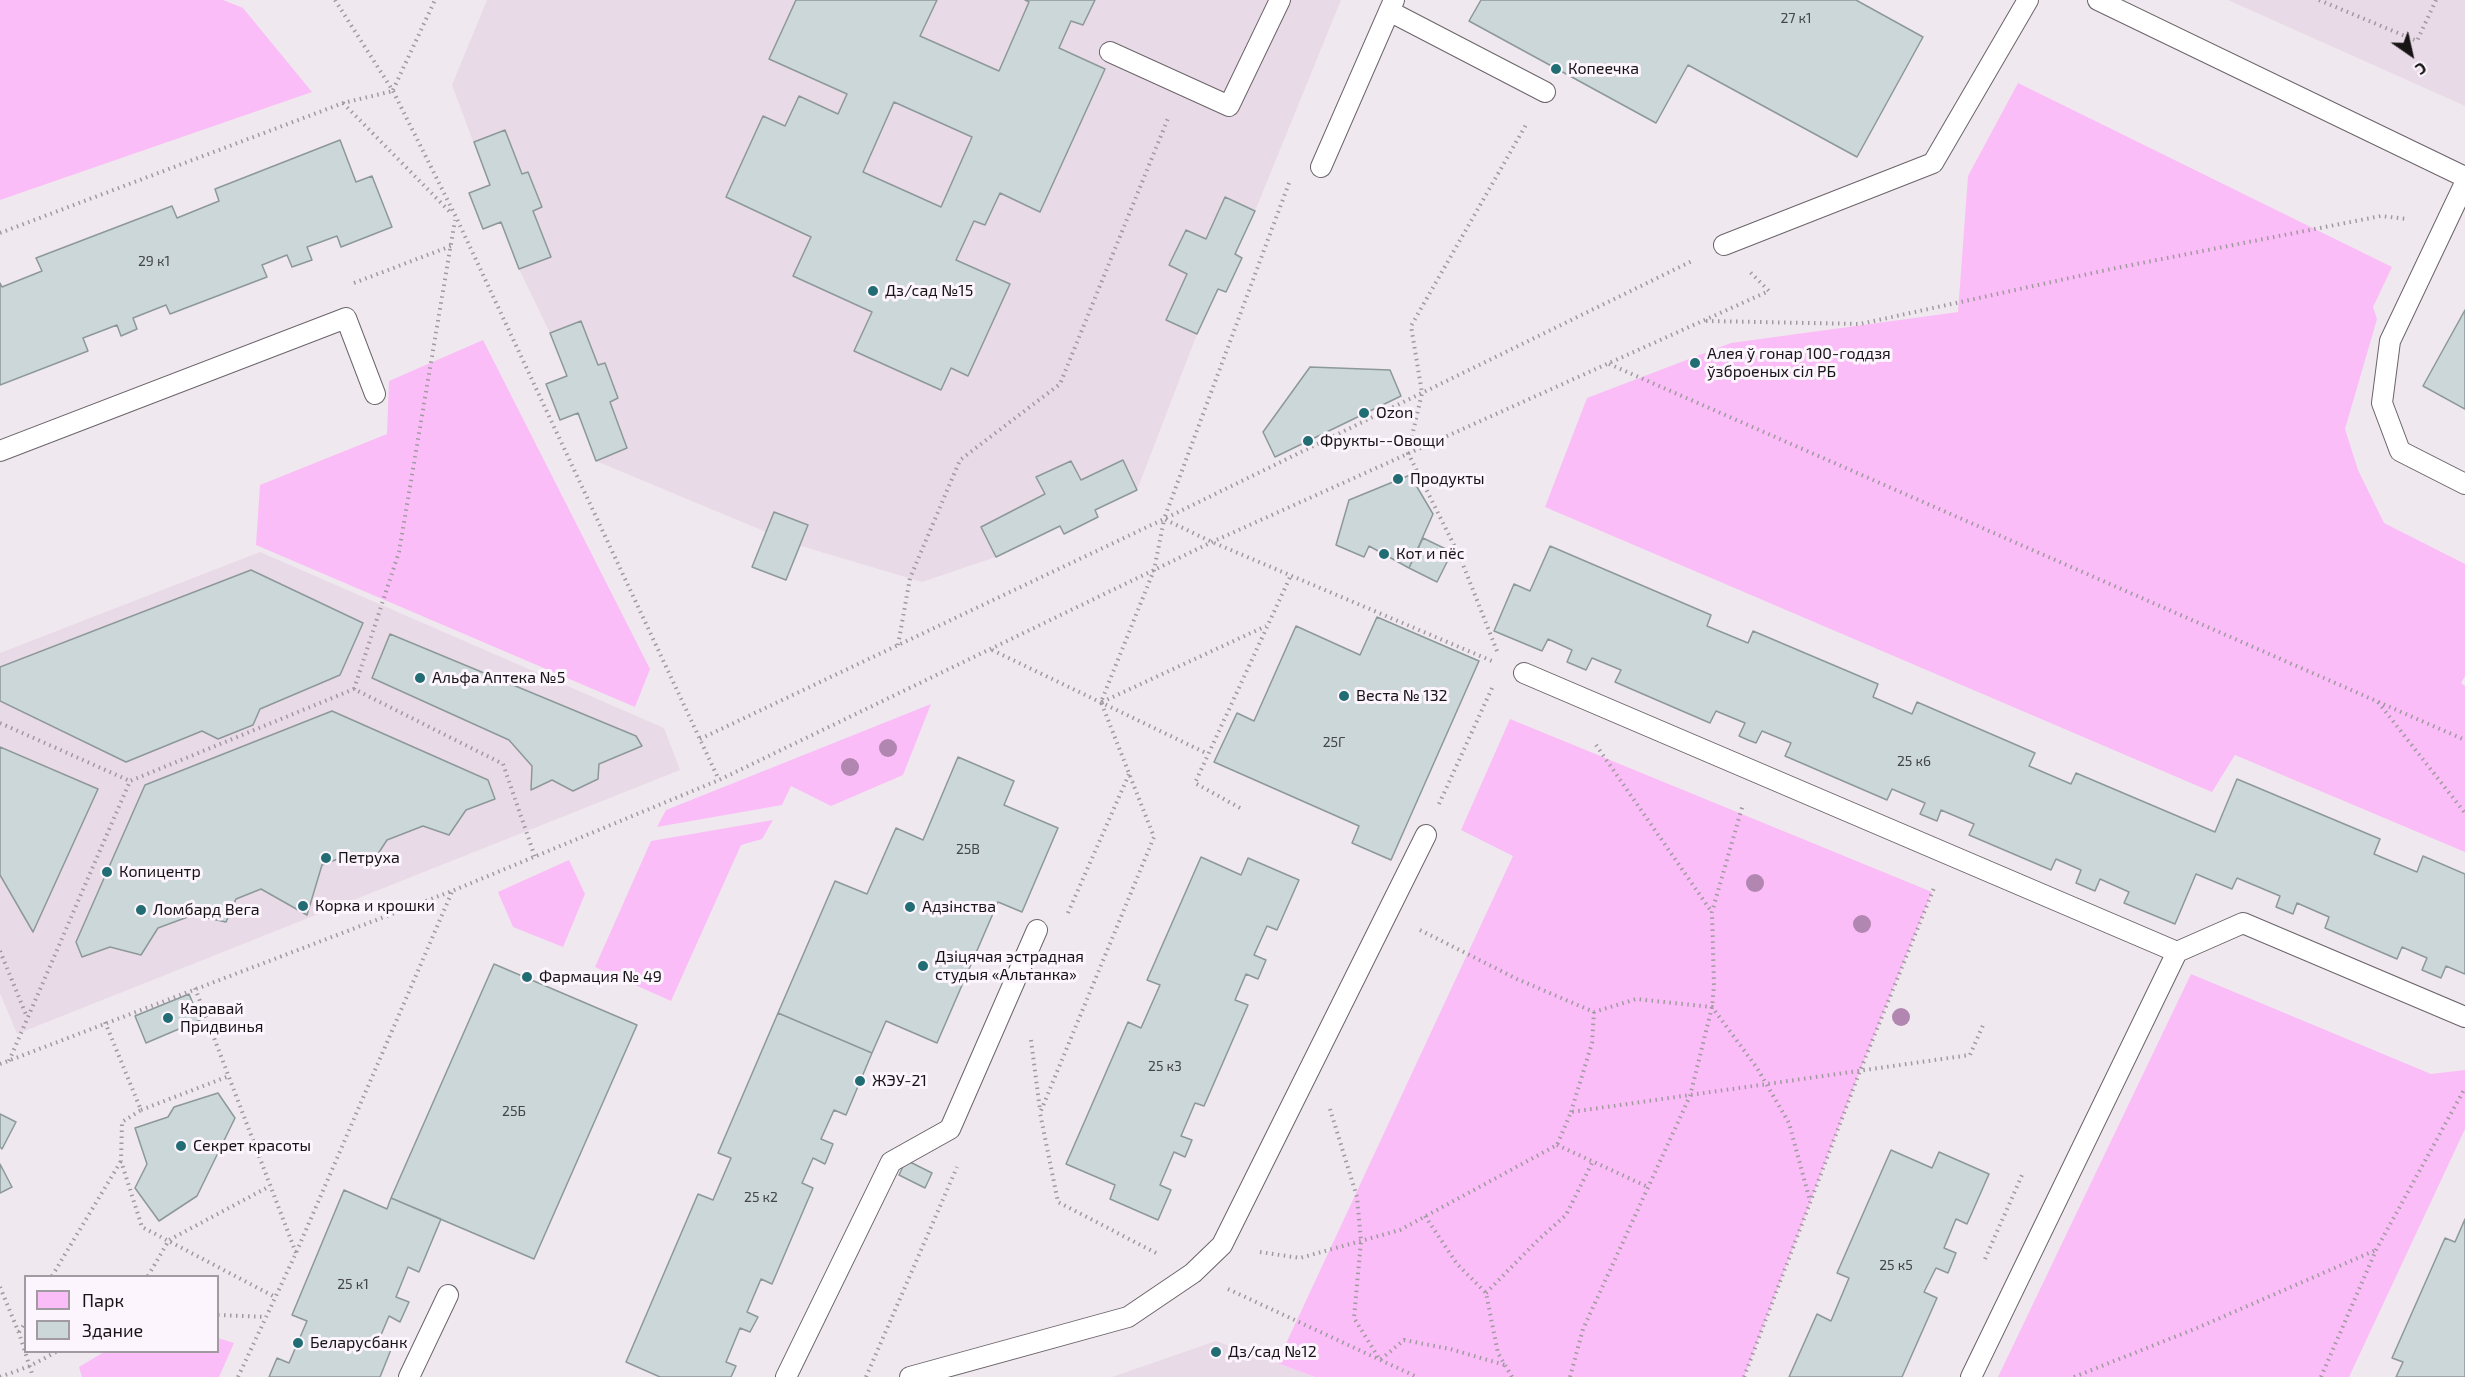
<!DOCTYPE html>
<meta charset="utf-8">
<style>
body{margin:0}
#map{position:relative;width:2465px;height:1377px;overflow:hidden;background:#f0e8ef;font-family:"Exo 2",sans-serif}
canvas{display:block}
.legend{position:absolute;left:24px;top:1275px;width:195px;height:78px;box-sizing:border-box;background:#fdf5fd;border:2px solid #a19ba1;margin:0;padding:8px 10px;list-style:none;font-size:18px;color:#171416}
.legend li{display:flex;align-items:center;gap:12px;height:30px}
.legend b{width:30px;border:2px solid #a19ba1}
.north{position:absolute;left:2381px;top:24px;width:60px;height:60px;-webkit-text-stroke:4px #fdf5fd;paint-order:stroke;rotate:146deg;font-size:16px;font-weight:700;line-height:24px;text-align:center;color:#171416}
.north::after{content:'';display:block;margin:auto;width:21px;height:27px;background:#171416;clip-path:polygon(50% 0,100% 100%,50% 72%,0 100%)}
</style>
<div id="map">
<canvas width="2465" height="1377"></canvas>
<ul class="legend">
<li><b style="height:16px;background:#fabdf7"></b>Парк</li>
<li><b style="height:16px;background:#cbd7d8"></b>Здание</li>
</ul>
<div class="north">С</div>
</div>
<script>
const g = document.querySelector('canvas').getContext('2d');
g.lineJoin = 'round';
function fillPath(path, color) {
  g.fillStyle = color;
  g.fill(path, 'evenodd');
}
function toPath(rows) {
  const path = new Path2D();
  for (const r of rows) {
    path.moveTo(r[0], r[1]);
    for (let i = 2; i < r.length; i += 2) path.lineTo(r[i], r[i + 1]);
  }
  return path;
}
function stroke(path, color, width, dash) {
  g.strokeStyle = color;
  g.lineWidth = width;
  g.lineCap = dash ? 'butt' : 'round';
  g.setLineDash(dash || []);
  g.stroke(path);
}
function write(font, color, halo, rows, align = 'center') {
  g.font = font + ' "Exo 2",sans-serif';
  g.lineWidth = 6;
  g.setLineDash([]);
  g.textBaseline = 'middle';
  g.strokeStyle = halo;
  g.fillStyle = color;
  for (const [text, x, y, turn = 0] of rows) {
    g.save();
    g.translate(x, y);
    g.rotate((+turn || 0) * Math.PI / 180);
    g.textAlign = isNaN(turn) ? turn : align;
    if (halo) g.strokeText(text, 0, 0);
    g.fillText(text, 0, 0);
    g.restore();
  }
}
const built = toPath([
 [487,0,1341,0,1255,211,1236,254,1242,258,1226,292,1218,289,1197,334,1137,490,1095,510,1098,517,1064,534,1059,526,996,557,922,582,801,546,786,580,752,567,766,532,596,461,578,413,560,420,546,384,566,375,550,333,519,269,501,222,483,229,469,193,489,184,452,85],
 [2228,0,2465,0,2465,106],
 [260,552,664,728,680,770,17,1034,0,993,0,653],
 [1216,1341,1315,1377,1112,1377]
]);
const green = toPath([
 [0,0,223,0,243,8,312,92,0,200],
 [2018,83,2392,267,2373,307,2377,319,2345,429,2358,470,2384,523,2465,564,2465,676,2461,683,2465,686,2465,852,2235,755,2212,792,1545,507,1587,398,1731,343,1958,312,1968,176],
 [483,340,650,669,635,707,256,545,260,485,387,434,389,381],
 [931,704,903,775,831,806,791,786,782,805,657,827,666,810],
 [1510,719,1932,892,1860,1071,1744,1377,1315,1377,1277,1363,1513,856,1461,830],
 [773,820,762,839,741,845,671,1001,595,967,651,841],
 [569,860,585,894,563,947,513,927,498,892],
 [2191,974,2431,1074,2465,1070,2465,1129,2349,1377,1998,1377],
 [218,1338,234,1343,219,1377,82,1377,79,1367,104,1352,218,1352]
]);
const building = toPath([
 [796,0,937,0,920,36,999,71,1029,2,1025,0,1095,0,1083,25,1071,21,1059,48,1105,69,1040,212,1000,193,985,225,974,221,956,260,1010,284,968,376,951,368,941,390,854,351,872,312,793,276,811,237,726,197,763,116,785,126,799,96,838,114,847,94,769,59,796,0],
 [894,102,972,137,941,207,863,172,894,102],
 [1481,0,1856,0,1923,37,1857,157,1688,65,1656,123,1469,21,1481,0],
 [505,130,522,174,528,172,542,207,533,211,551,257,519,269,501,222,483,229,469,193,490,185,474,142,505,130],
 [340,140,356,182,372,176,392,227,341,247,337,236,307,247,312,260,292,267,287,255,262,265,267,277,170,314,166,305,133,318,137,329,121,336,117,325,83,338,88,351,0,385,0,283,2,287,42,271,36,258,172,206,177,218,219,201,215,189,340,140],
 [1225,197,1255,211,1235,254,1242,258,1226,292,1218,289,1197,334,1166,320,1187,274,1169,265,1186,230,1206,239,1225,197],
 [2465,310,2465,409,2423,386,2465,310],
 [581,321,598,365,605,363,618,398,610,402,627,448,596,461,578,413,560,420,546,384,567,376,550,333,581,321],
 [1310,367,1390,370,1401,396,1275,457,1263,432,1310,367],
 [1123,460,1137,490,1095,510,1098,517,1064,534,1060,526,996,557,981,527,1045,494,1036,477,1071,461,1081,480,1123,460],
 [1410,475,1433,514,1409,568,1369,546,1364,557,1336,545,1349,500,1410,475],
 [774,512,808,525,786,580,752,567,774,512],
 [1423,538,1452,552,1437,582,1409,568,1423,538],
 [1550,546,1711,615,1707,626,1748,643,1753,631,1878,684,1873,697,1912,714,1917,702,2035,753,2029,766,2071,784,2076,773,2215,832,2237,779,2380,839,2374,854,2417,872,2423,856,2465,874,2465,974,2446,966,2441,978,2422,970,2427,958,2402,947,2397,959,2325,928,2329,917,2297,903,2293,914,2276,907,2280,896,2237,878,2232,889,2196,874,2175,924,2124,903,2129,892,2100,879,2095,891,2076,883,2081,870,2056,859,2051,870,1969,835,1974,824,1941,810,1937,821,1920,814,1925,803,1892,789,1887,800,1785,756,1791,743,1762,731,1756,743,1748,740,1739,736,1745,723,1716,711,1710,723,1615,682,1621,670,1592,658,1586,670,1567,662,1572,650,1548,639,1542,651,1494,631,1514,584,1530,591,1550,546],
 [251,570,363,623,340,675,260,709,253,725,218,739,202,731,126,762,0,701,0,667,251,570],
 [1377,617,1479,661,1391,860,1352,843,1359,826,1214,762,1237,713,1254,721,1296,626,1360,655,1377,617],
 [390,634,636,736,642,746,599,764,598,779,573,791,552,780,531,790,532,766,509,740,372,678,390,634],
 [332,711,488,780,495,799,466,810,449,835,423,826,387,840,370,866,343,857,322,865,307,915,261,889,236,899,226,922,193,915,158,928,141,955,110,947,82,957,76,942,145,785,332,711],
 [0,747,98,789,33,932,0,875,0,747],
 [958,757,1014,781,1004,805,1058,828,1022,912,998,902,937,1043,886,1021,872,1053,778,1013,835,881,867,894,896,828,923,840,958,757],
 [1201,857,1241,875,1248,858,1299,880,1277,930,1267,926,1254,955,1266,960,1258,979,1246,974,1235,1000,1248,1005,1204,1106,1195,1103,1181,1136,1192,1140,1185,1157,1174,1152,1160,1185,1171,1190,1158,1220,1110,1199,1115,1185,1066,1164,1128,1022,1141,1028,1160,985,1147,980,1201,857],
 [494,964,637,1025,534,1259,391,1198,494,964],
 [189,994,200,1020,146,1043,135,1016,189,994],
 [778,1013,872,1053,846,1115,834,1110,821,1139,833,1144,825,1164,813,1158,802,1183,813,1188,772,1284,761,1279,747,1312,758,1317,750,1332,740,1328,726,1362,736,1366,731,1377,660,1377,626,1362,698,1194,713,1200,731,1158,718,1153,778,1013],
 [218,1093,235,1118,197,1196,159,1221,135,1188,147,1164,135,1128,168,1117,174,1107,218,1093],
 [0,1114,16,1122,2,1149,0,1147,0,1114],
 [1891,1150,1932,1168,1939,1152,1989,1174,1967,1224,1956,1219,1944,1248,1956,1253,1948,1273,1936,1268,1924,1292,1937,1298,1902,1377,1789,1377,1817,1314,1831,1321,1849,1278,1837,1273,1891,1150],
 [906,1160,932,1173,925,1188,899,1175,906,1160],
 [0,1164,12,1187,0,1193,0,1164],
 [344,1190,387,1209,391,1198,441,1219,419,1272,408,1267,396,1297,409,1302,400,1322,389,1316,378,1342,392,1347,380,1377,269,1377,277,1358,289,1363,307,1321,292,1315,344,1190],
 [2465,1219,2465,1377,2396,1377,2403,1362,2392,1358,2445,1238,2455,1242,2465,1219]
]);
const path = toPath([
 [335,0,393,91,456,217,719,780],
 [2319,0,2417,41,2436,0],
 [393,90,435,0],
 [343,103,452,214],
 [1289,183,1164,519,1212,542,1492,661],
 [0,233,343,103,393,91],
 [354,283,451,246],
 [1706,321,1860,324,2111,269,2381,216,2407,219],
 [1609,364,2465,740],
 [898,645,910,578,960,460,1060,384,1169,116],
 [992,650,1208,754],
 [1497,651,1460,557,1408,453,1422,393,1411,326,1527,123],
 [354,689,399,552,455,220],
 [1102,702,1266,626],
 [2378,702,2465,813],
 [0,723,130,781],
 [700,739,1164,519,1692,261],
 [1596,745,1711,911],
 [1439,804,1492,688],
 [1240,808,1195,783,1291,575],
 [1068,913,1129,774],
 [1420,930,1517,979,1594,1012,1636,999,1712,1007,1757,1068,1789,1123,1810,1201],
 [0,951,27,1017],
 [195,988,296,1253],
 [105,1022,141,1110,122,1122,121,1161,142,1227,275,1297],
 [1031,1040,1040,1110],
 [9,1061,130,781,354,689,503,764,535,857],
 [0,1064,452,891,719,780,1212,542,1769,291,1750,272],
 [1330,1109,1357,1197,1361,1241,1354,1318,1380,1360,1404,1340,1450,1349,1505,1365],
 [141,1110,229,1076],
 [1571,1112,1592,1043,1594,1012],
 [1557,1145,1648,1187],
 [1425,1216,1457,1264,1486,1293,1498,1353,1512,1377],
 [1260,1252,1300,1258,1400,1230,1557,1145,1571,1112,1970,1055,1984,1023],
 [1156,1253,1058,1202,1040,1113,1154,837,1101,702,1154,570,1164,520],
 [1985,1259,2022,1175],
 [52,1276,121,1161],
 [148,1276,169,1240,270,1186],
 [0,1287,19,1333,33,1377],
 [1228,1289,1417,1377],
 [1486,1293,1538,1240,1566,1215,1593,1161],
 [218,1315,265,1317],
 [19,1332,26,1322],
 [0,1377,30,1366,56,1352],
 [238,1377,296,1253,452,892],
 [866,1377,957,1167],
 [1570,1377,1583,1329,1690,1096,1712,1007,1714,986,1712,912,1743,804],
 [1744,1377,1860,1071,1934,888],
 [2074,1377,2197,1328,2376,1250],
 [2321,1377,2376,1250,2465,1088]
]);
const lane = toPath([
 [2098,0,2465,177],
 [1389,11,1545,92],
 [1110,52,1229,106,1280,0],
 [1321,167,1394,0],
 [2465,183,2390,341,2382,403,2400,451,2465,484],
 [1724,245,1933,163,2028,0],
 [0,451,346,318,375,394],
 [1524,673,2177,952,2243,923,2465,1017],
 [409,1377,448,1295],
 [786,1377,891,1162,950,1129,1037,930],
 [910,1377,1128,1317,1193,1273,1222,1245,1426,835],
 [1971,1377,2177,952]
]);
const trees = [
 [888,748],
 [850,767],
 [1755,883],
 [1862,924],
 [1901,1017]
];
const markers = [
 [1556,69,6,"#216d73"],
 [873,291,6,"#216d73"],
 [1695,363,6,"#216d73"],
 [1364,413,6,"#216d73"],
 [1308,441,6,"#216d73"],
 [1398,479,6,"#216d73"],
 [1384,554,6,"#216d73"],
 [420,678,6,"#216d73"],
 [1344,696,6,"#216d73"],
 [326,858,6,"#216d73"],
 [107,872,6,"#216d73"],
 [303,906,6,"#216d73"],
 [910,907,6,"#216d73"],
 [141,910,6,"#216d73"],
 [923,966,6,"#216d73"],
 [527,977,6,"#216d73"],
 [168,1018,6,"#216d73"],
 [860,1081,6,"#216d73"],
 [181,1146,6,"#216d73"],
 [298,1343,6,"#216d73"],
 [1216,1352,6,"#216d73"]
];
const numberNames = [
 ["27 к1",1796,18],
 ["29 к1",154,261],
 ["25Г",1334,742],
 ["25 к6",1914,761],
 ["25В",968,849],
 ["25 к3",1165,1066],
 ["25Б",514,1111],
 ["25 к2",761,1197],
 ["25 к5",1896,1265],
 ["25 к1",353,1284]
];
const poiNames = [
 ["Копеечка",1568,69],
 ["Дз/сад №15",885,291],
 ["Алея ў гонар 100-годдзя",1707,354],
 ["ўзброеных сіл РБ",1707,372],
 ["Ozon",1376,413],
 ["Фрукты--Овощи",1320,441],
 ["Продукты",1410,479],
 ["Кот и пёс",1396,554],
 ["Альфа Аптека №5",432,678],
 ["Веста № 132",1356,696],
 ["Петруха",338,858],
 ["Копицентр",119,872],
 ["Корка и крошки",315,906],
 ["Адзінства",922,907],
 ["Ломбард Вега",153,910],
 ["Дзіцячая эстрадная",935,957],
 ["студыя «Альтанка»",935,975],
 ["Фармация № 49",539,977],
 ["Каравай",180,1009],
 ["Придвинья",180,1027],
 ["ЖЭУ-21",872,1081],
 ["Секрет красоты",193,1146],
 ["Беларусбанк",310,1343],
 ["Дз/сад №12",1228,1352]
];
fillPath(built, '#e9dae7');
fillPath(green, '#fabdf7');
fillPath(building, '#cbd7d8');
stroke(building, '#8d9899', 1.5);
stroke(lane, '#6b646a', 22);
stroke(path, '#a09a9f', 4, [1.5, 4.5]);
stroke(lane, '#fff', 20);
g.fillStyle = '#b186b0';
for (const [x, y] of trees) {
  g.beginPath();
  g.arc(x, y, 9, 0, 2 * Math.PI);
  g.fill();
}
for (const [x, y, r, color] of markers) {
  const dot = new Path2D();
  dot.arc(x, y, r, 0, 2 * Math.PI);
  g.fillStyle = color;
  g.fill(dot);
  stroke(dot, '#fdf5fd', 2);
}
write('14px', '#444546', null, numberNames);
write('16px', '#171416', '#fdf5fd', poiNames, 'left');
</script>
